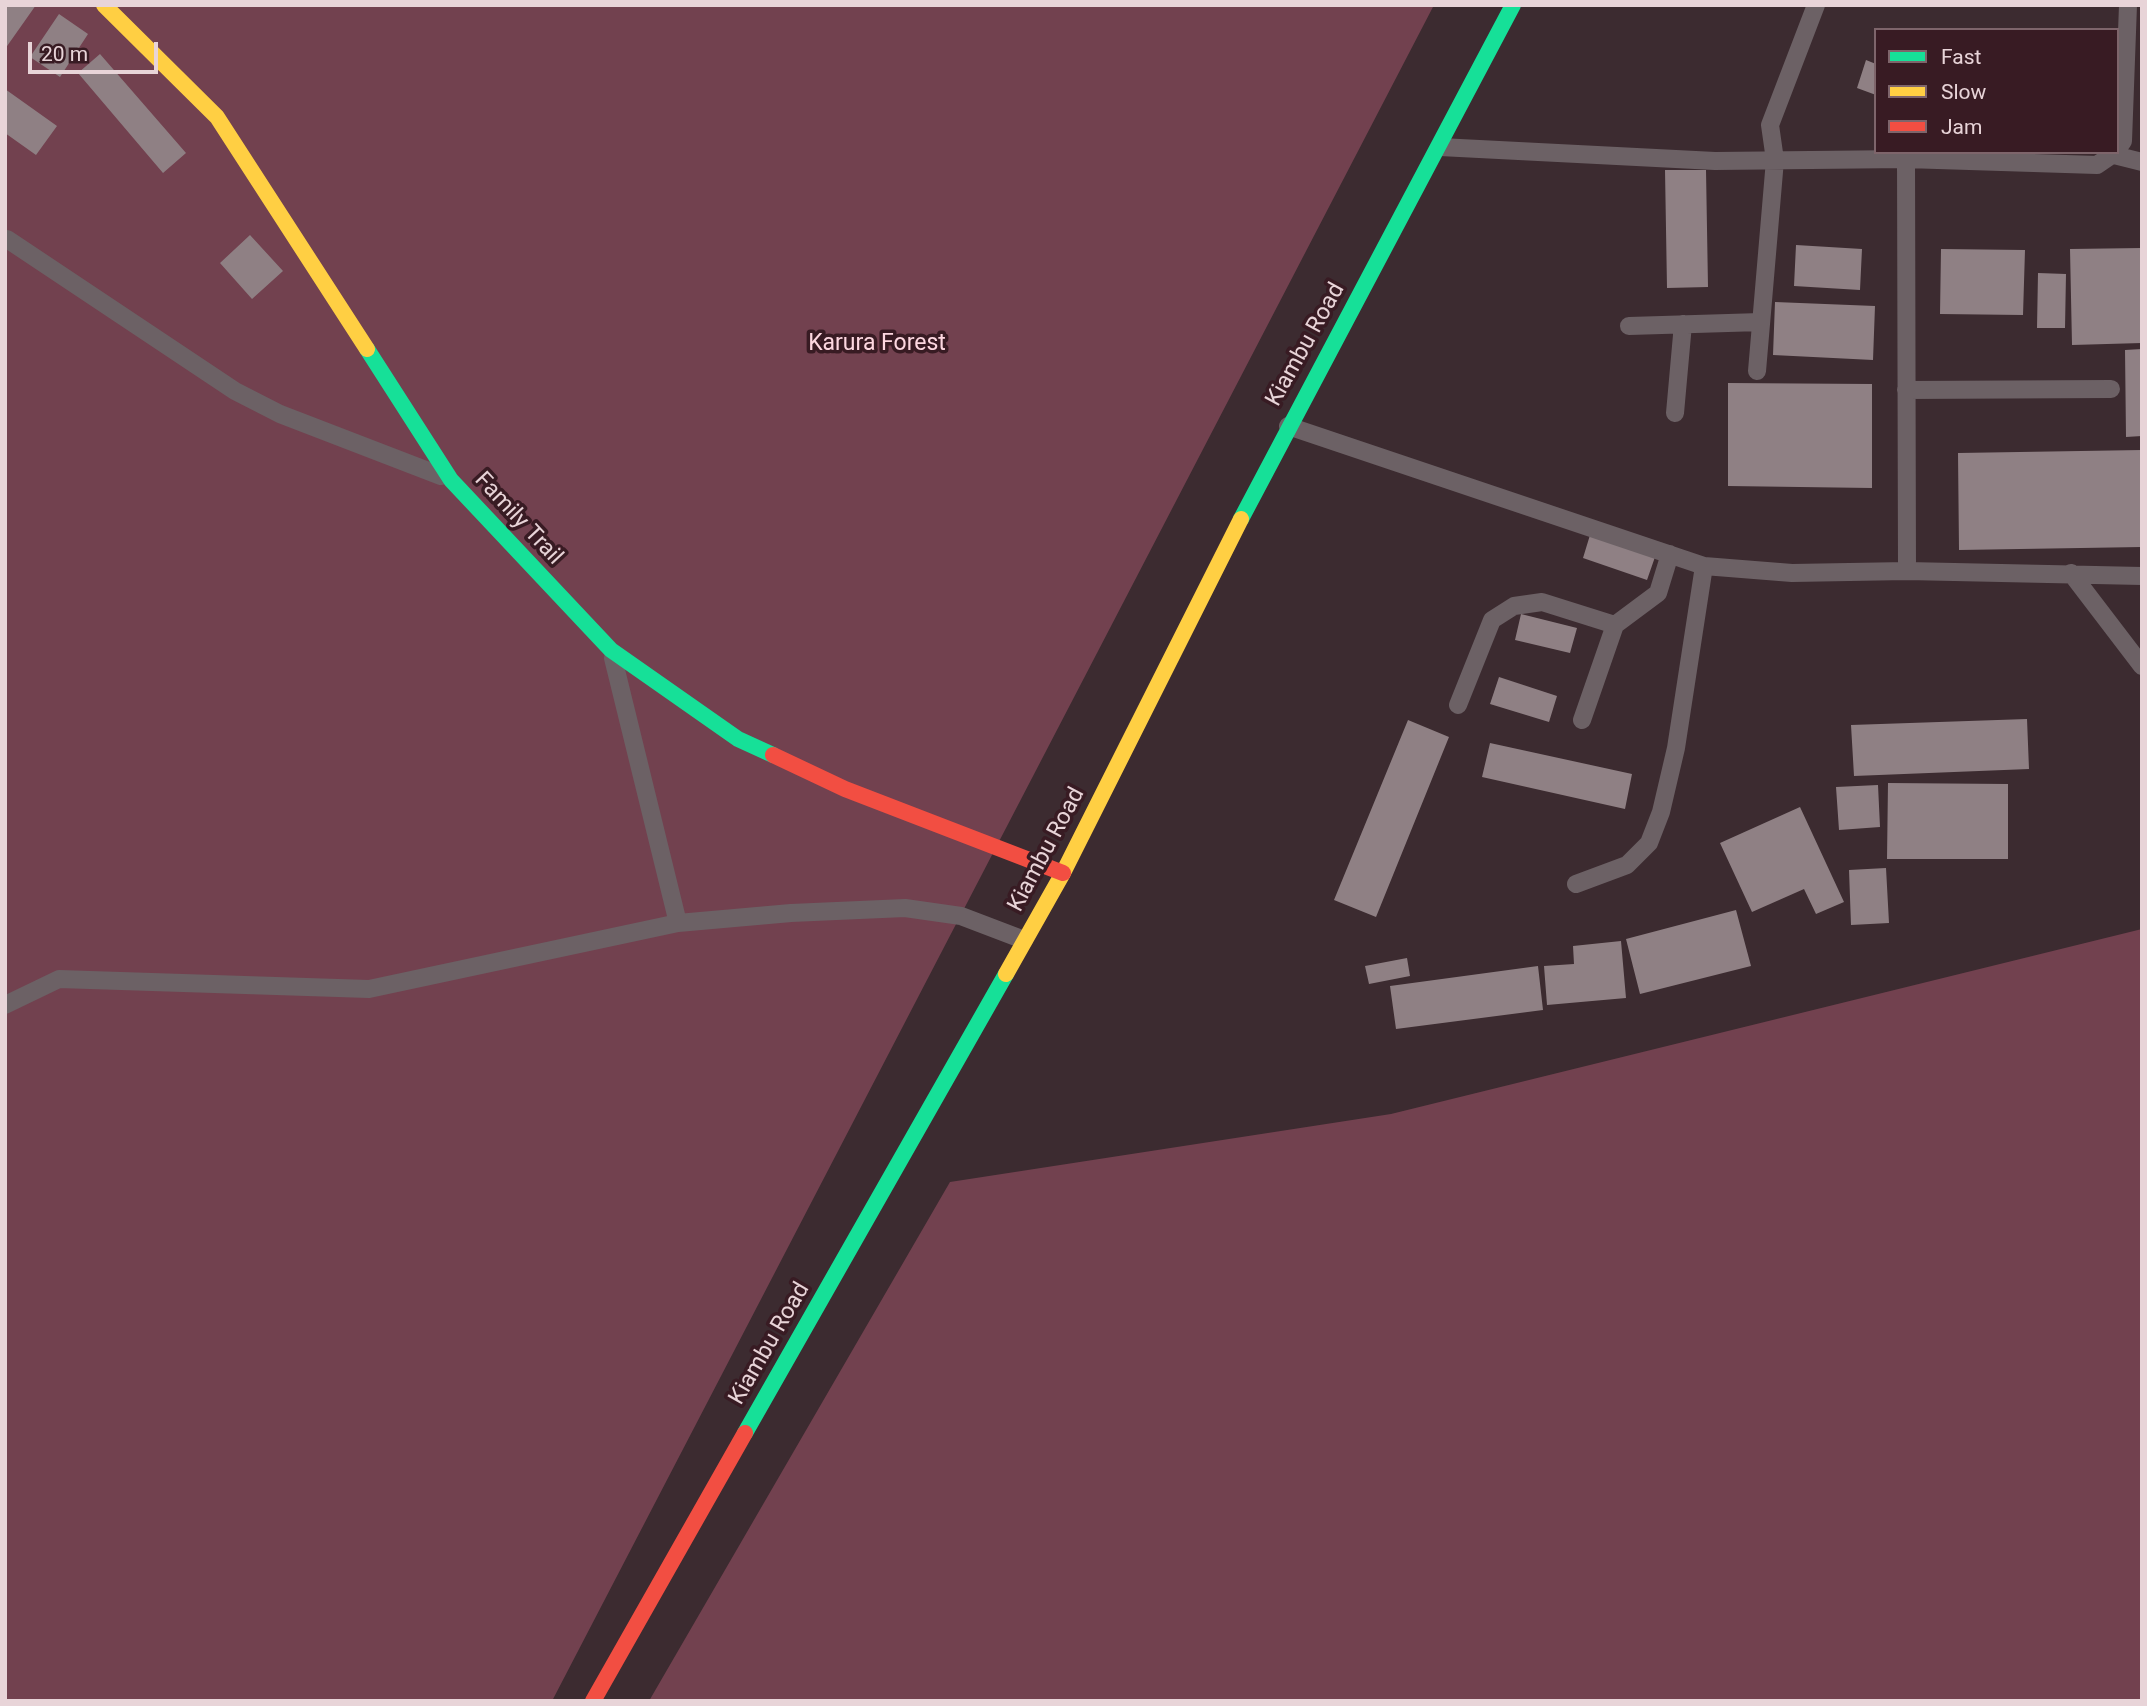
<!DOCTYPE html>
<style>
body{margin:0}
#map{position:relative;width:2147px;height:1706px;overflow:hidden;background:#3c2b30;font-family:Roboto,sans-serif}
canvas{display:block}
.frame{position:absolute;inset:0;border:7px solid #e8d4d8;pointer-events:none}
.legend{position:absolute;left:1874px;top:28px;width:245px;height:126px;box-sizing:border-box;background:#381b23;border:2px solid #7e656b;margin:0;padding:9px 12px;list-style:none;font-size:21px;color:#e8d4d8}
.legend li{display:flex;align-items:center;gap:14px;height:35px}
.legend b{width:35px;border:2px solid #7e656b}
.scale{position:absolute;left:28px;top:42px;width:130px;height:32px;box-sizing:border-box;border:4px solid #e8d4d8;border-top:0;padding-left:9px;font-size:21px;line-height:24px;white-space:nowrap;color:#e8d4d8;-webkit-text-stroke:5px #381b23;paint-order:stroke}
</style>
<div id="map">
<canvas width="2147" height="1706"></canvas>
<div class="frame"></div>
<ul class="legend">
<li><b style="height:9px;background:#16e098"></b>Fast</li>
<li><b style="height:9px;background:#ffcf43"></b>Slow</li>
<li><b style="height:9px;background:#f24e42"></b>Jam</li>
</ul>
<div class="scale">20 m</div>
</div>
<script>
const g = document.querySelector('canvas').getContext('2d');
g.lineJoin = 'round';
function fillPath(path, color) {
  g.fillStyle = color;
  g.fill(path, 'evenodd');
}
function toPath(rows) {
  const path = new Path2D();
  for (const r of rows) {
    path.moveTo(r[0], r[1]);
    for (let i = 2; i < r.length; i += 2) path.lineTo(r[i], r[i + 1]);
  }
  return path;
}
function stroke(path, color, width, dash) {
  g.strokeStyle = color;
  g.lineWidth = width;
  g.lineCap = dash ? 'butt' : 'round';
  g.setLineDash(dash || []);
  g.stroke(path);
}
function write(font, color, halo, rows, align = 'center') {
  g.font = font + ' Roboto,sans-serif';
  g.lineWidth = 7;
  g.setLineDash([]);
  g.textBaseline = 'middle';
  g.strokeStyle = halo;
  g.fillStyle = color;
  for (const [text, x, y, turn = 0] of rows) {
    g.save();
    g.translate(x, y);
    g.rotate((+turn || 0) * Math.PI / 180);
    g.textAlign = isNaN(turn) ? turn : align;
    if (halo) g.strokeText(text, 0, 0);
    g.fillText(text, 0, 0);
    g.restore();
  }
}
const green = toPath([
 [5,5,1434,5,552,1701,5,1701],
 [2142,929,2142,1701,649,1701,950,1182,1391,1114]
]);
const building = toPath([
 [5,5,36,5,5,49],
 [59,14,88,34,60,77,30,57],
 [100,54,186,153,163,173,78,73],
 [1866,60,1876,64,1876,95,1857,88],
 [5,89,57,126,36,155,5,133],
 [1665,170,1706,170,1708,287,1667,288],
 [250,235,283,271,252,299,220,263],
 [1796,245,1862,249,1860,290,1794,286],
 [2142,248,2142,343,2072,345,2070,249],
 [1941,249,2025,250,2023,315,1940,314],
 [2038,273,2066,274,2065,328,2037,328],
 [1775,302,1875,306,1873,360,1773,355],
 [2142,349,2142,436,2126,437,2125,350],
 [1728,383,1872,384,1872,488,1728,486],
 [2142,450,2142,547,1959,550,1958,453],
 [1590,535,1655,557,1647,580,1583,558],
 [1521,614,1577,628,1570,653,1515,640],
 [1499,677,1557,696,1549,722,1490,704],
 [2027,719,2029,769,1854,776,1851,725],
 [1408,720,1449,737,1376,917,1334,900],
 [1490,743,1632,774,1625,809,1482,777],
 [1888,783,2008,784,2008,859,1887,859],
 [1878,785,1880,827,1839,830,1836,787],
 [1800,807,1844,902,1816,914,1804,889,1752,912,1720,843],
 [1886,868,1889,923,1851,925,1849,870],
 [1736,910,1751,966,1640,994,1626,939],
 [1621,941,1626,998,1547,1005,1544,966,1574,964,1573,946],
 [1407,958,1410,976,1369,984,1365,966],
 [1538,966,1543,1010,1396,1029,1390,986]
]);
const lane = toPath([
 [1440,147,1715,161,1906,159,2097,165,2116,152],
 [2117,150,2123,141,2128,5],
 [2114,155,2142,162],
 [1906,159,1907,571,2142,576],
 [7,239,235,391,280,414,441,476],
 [1629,326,1761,322],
 [1757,371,1775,160,1770,125,1816,5],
 [1906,390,2111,389],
 [1675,413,1683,324],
 [1288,426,1704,566,1792,573,1907,571],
 [2071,573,2142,666],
 [613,658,678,923],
 [1458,705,1492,620,1514,606,1542,602,1615,625],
 [1582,720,1615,625,1658,593,1670,554],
 [1576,884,1627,865,1649,843,1661,812,1676,748,1704,566],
 [5,1005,59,979,369,989,678,923,791,913,905,908,961,916,1024,940]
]);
const fast = toPath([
 [367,349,451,480,611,650,738,739,773,755],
 [1241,519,1513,5],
 [745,1433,1006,974]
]);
const slow = toPath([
 [104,5,217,117,367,349],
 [1006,974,1063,873,1241,519]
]);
const jam = toPath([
 [773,755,845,789,1063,873],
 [593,1701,745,1433]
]);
const parkNames = [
 ["Karura Forest",877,344]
];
const streetNames = [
 ["Kiambu Road",1306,345,-61],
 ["Family Trail",518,519,47],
 ["Kiambu Road",1047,850,-62],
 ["Kiambu Road",770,1344,-60]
];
fillPath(green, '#72414f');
fillPath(building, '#8f8084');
stroke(lane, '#6c6165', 18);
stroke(fast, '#16e098', 16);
stroke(slow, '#ffcf43', 16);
stroke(jam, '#f24e42', 16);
write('23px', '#fdd7e0', '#381b23', parkNames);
write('23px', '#e8d4d8', '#381b23', streetNames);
</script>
